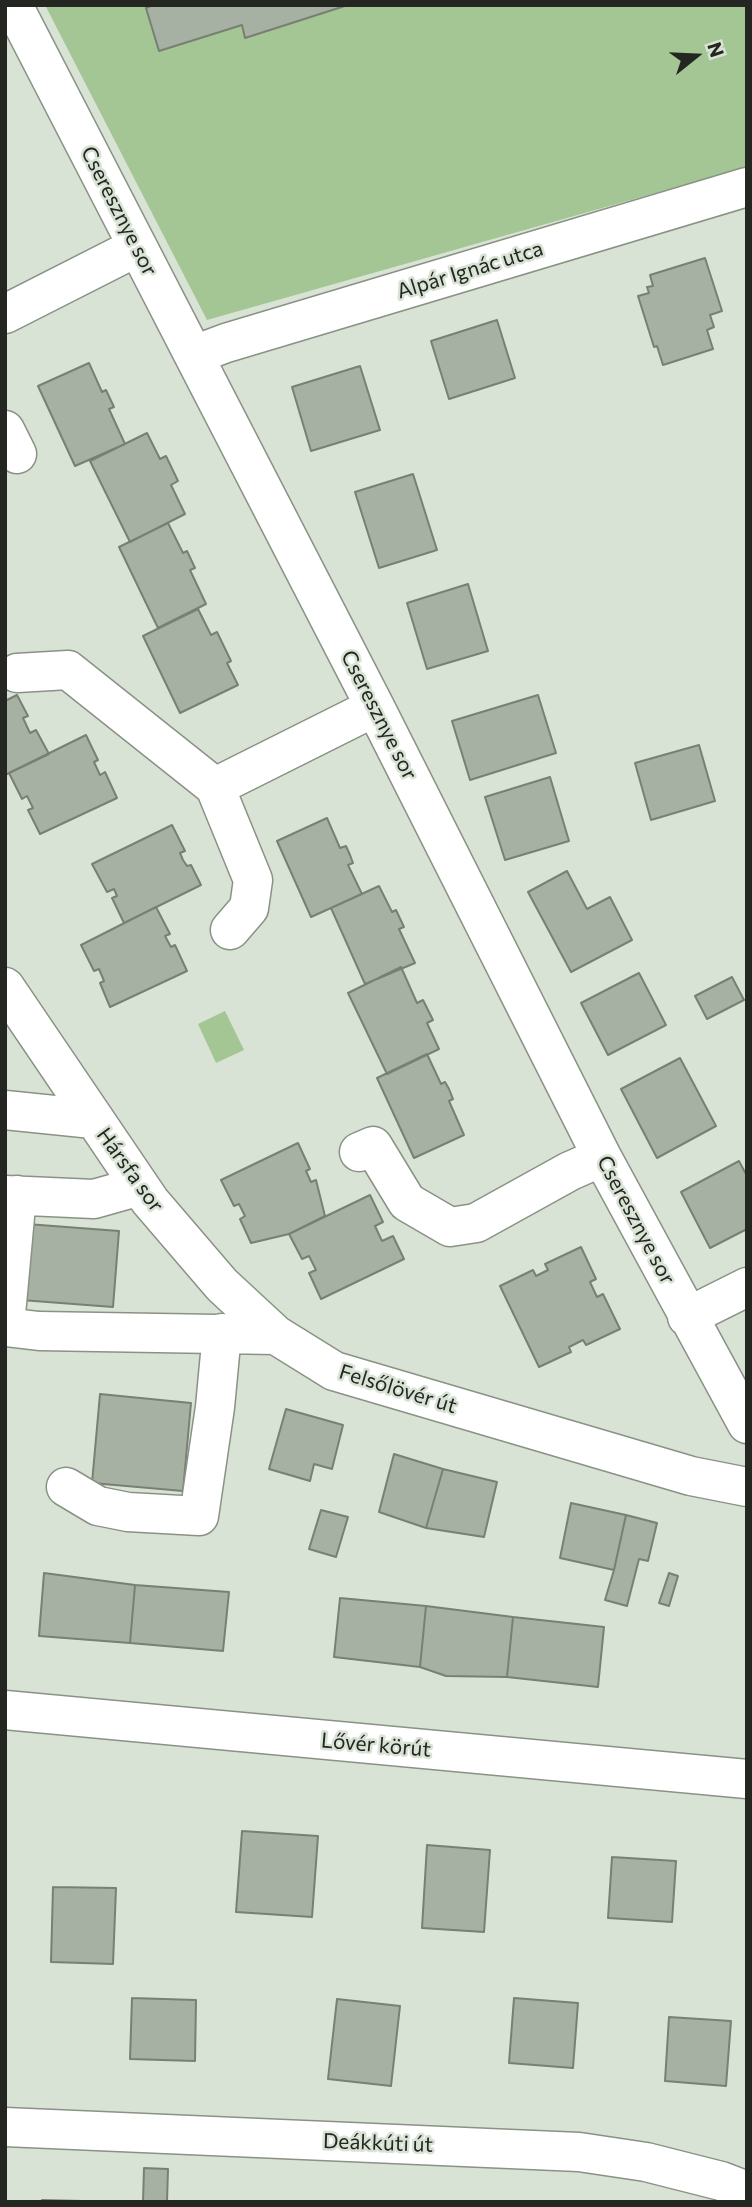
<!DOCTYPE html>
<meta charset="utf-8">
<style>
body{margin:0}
#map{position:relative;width:752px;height:2207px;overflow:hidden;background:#d9e3d5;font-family:Commissioner,sans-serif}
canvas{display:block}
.frame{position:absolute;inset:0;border:7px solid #232621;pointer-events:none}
.north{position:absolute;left:661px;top:21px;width:70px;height:70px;-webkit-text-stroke:5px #d9e3d5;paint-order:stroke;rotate:72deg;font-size:19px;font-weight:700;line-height:28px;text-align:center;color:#232621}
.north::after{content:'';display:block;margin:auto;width:24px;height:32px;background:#232621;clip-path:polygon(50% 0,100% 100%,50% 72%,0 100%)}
</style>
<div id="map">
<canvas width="752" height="2207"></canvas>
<div class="frame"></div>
<div class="north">N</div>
</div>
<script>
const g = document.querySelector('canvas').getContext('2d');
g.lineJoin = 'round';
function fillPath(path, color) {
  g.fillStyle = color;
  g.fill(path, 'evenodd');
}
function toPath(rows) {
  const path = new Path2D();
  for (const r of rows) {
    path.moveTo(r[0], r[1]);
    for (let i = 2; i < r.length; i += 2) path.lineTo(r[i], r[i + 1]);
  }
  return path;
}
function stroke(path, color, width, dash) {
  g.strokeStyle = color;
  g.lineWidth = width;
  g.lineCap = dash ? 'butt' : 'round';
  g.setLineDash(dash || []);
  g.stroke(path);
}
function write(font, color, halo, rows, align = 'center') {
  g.font = font + ' Commissioner,sans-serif';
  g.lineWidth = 5;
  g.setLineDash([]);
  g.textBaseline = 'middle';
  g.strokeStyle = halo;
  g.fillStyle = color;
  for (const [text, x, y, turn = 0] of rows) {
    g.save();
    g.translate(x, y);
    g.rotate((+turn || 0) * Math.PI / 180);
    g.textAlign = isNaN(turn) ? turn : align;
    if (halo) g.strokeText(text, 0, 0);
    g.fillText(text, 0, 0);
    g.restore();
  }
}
const green = toPath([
 [45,5,747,5,747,167,207,320],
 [225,1011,244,1050,216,1063,198,1024]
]);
const building = toPath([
 [153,5,348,5,245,38,242,25,159,51,146,8,153,5],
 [705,258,722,311,710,315,714,327,707,330,713,349,663,365,657,346,654,347,638,296,649,293,647,287,653,286,650,275,705,258],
 [497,320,515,378,449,399,431,341,497,320],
 [89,363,102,392,106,390,114,407,109,409,125,444,75,466,38,386,89,363],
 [360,366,380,430,311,451,292,387,360,366],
 [147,433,160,459,166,456,178,481,171,485,185,514,130,542,90,461,147,433],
 [413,474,437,550,379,568,355,492,413,474],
 [168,523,183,553,187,551,195,568,190,570,206,604,158,628,119,547,168,523],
 [468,584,488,651,427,669,407,603,468,584],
 [198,609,211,635,217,632,231,661,227,663,238,685,180,713,143,636,198,609],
 [17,695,28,716,23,718,30,733,36,730,49,754,5,775,5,701,17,695],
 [538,695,556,753,470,780,452,721,538,695],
 [86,735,98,760,94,762,100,775,105,772,117,798,40,834,28,810,33,808,27,796,22,799,9,773,86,735],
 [699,745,715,801,651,820,635,763,699,745],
 [550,777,569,841,505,860,485,797,550,777],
 [327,818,340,848,346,846,350,855,353,863,348,865,362,894,311,917,277,841,327,818],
 [172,825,185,851,180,853,183,860,187,866,191,865,201,885,124,923,112,898,117,896,114,889,107,892,92,864,172,825],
 [567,871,587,909,610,897,632,940,571,972,528,892,567,871],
 [379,886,392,912,396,910,404,927,399,929,415,963,365,984,331,908,379,886],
 [156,907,170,934,165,936,171,947,175,945,187,971,110,1007,100,983,104,981,99,969,94,971,81,945,156,907],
 [401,967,417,1003,423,1000,433,1020,427,1023,439,1049,387,1074,348,993,401,967],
 [639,973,666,1025,608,1055,581,1003,639,973],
 [732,977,744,1000,707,1019,695,996,732,977],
 [427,1054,441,1084,445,1082,449,1089,453,1099,449,1101,464,1135,414,1158,377,1078,427,1054],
 [680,1058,716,1126,657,1158,621,1089,680,1058],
 [298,1143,310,1169,306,1171,311,1182,316,1180,325,1216,289,1234,251,1243,240,1219,245,1216,239,1204,234,1206,221,1180,298,1143],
 [739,1161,747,1176,747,1229,710,1248,681,1192,739,1161],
 [370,1195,383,1222,375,1226,382,1241,393,1236,404,1259,321,1299,309,1273,316,1270,309,1256,302,1259,289,1234,370,1195],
 [27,1224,119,1231,113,1307,21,1300,27,1224],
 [581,1247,596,1279,590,1282,597,1297,603,1294,620,1329,586,1345,583,1340,569,1347,571,1352,539,1367,500,1286,533,1270,536,1276,548,1270,545,1264,581,1247],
 [100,1394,191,1403,183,1491,92,1483,100,1394],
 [286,1409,343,1425,332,1469,314,1464,310,1481,269,1469,286,1409],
 [394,1454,443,1469,426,1528,379,1512,394,1454],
 [443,1469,497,1482,484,1537,426,1528,443,1469],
 [571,1503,626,1515,614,1570,560,1558,571,1503],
 [321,1510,348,1517,336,1557,309,1549,321,1510],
 [626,1515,657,1523,648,1561,639,1559,627,1606,605,1600,614,1570,626,1515],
 [44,1573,135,1585,130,1643,39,1636,44,1573],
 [669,1573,678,1576,669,1606,659,1603,669,1573],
 [135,1585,229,1592,223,1651,130,1643,135,1585],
 [340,1598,426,1606,420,1667,334,1657,340,1598],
 [426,1606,513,1617,507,1677,446,1676,420,1667,426,1606],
 [513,1617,604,1627,598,1687,507,1677,513,1617],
 [242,1831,318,1836,312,1917,236,1912,242,1831],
 [427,1845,490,1850,484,1932,422,1928,427,1845],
 [612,1857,676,1861,672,1922,608,1918,612,1857],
 [53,1887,116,1888,113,1964,51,1962,53,1887],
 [132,1998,196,2000,195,2061,130,2059,132,1998],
 [514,1998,578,2003,573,2068,509,2063,514,1998],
 [337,1999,400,2006,391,2086,328,2079,337,1999],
 [669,2017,731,2021,726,2086,665,2081,669,2017],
 [144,2168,168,2169,167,2202,143,2202,144,2168],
 [42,2200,83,2201,42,2202,42,2200]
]);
const minor = toPath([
 [13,5,375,707,602,1157,747,1424],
 [5,314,137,247],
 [194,355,226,343,747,187],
 [5,430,17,454],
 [17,673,68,670,215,787,375,707],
 [215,787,253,880,249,908,230,930],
 [5,987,150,1201,222,1285,276,1335],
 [5,1110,93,1119],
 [359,1152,373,1146,407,1202,450,1227,476,1223,570,1171,602,1157],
 [5,1195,94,1199,140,1186],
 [687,1317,747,1287],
 [5,1325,17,1195],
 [5,1327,39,1331,276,1335,334,1371,691,1476,747,1487],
 [66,1487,98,1506,128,1512,199,1516,215,1407,222,1333],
 [5,1710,747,1779],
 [5,2127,579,2152,646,2162,721,2181,747,2191]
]);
const streetNames = [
 ["Cseresznye sor",119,211,63],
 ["Alpár Ignác utca",470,270,-17],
 ["Cseresznye sor",379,715,63],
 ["Hársfa sor",130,1170,54],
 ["Cseresznye sor",636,1220,62],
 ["Felsőlövér út",398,1389,17],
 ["Lővér körút",376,1745,5],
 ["Deákkúti út",378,2143,2]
];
fillPath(green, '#a3c694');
fillPath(building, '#a6b0a3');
stroke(building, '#778073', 2);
stroke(minor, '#899285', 41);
stroke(minor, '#fff', 38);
write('21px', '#232621', '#d9e3d5', streetNames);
</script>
